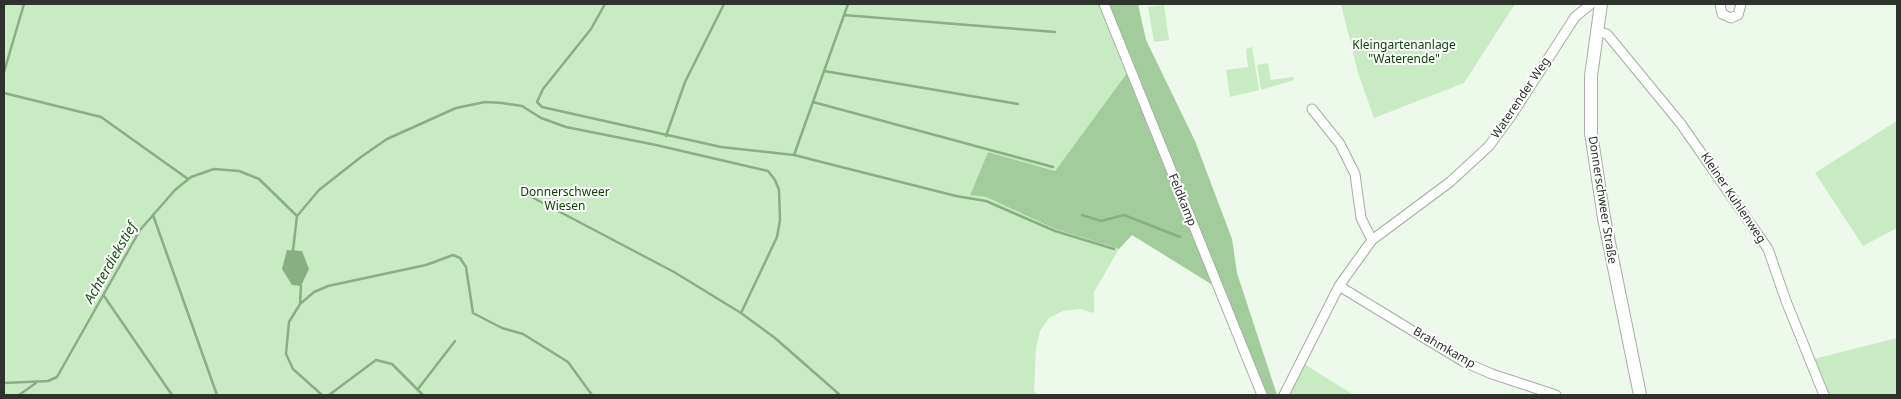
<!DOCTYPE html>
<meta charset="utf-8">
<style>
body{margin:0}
#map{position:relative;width:1901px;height:399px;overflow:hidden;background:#edf9eb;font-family:"Noto Sans",sans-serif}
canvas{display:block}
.frame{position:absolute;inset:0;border:5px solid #2e332d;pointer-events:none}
</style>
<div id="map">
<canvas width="1901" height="399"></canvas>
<div class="frame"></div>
</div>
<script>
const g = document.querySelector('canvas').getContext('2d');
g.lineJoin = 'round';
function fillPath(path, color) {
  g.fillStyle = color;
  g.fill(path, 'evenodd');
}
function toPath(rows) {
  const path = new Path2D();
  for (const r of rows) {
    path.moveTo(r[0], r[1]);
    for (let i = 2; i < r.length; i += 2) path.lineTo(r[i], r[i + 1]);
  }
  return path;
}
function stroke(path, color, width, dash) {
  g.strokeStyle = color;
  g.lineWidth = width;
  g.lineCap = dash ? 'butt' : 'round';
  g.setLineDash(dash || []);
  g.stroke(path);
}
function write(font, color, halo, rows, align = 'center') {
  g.font = font + ' "Noto Sans",sans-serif';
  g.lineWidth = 4;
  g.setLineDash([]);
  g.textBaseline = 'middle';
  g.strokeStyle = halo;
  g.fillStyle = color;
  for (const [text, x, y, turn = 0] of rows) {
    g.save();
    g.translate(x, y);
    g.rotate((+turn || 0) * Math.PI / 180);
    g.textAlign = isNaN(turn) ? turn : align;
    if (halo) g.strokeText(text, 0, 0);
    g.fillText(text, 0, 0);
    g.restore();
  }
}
const green = toPath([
 [4,4,1099,4,1127,73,1055,171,988,152,970,195,986,197,1055,229,1119,249,1094,292,1094,313,1080,309,1063,311,1049,318,1040,331,1036,349,1034,392,1039,395,4,395],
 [1341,4,1515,4,1464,83,1374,118,1358,73],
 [1164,5,1169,40,1154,42,1148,7],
 [1252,47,1259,90,1230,97,1226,70,1248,67,1246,49],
 [1268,63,1271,80,1293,77,1294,80,1261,90,1257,65],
 [1895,122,1897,123,1897,228,1863,246,1815,173],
 [1897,338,1897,395,1829,395,1814,359],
 [1304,364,1354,395,1289,395]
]);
const forest = toPath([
 [1099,4,1138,4,1146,40,1195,141,1232,239,1237,273,1277,395,1265,395,1218,282,1211,284,1132,235,1119,249,1055,229,986,197,970,195,988,152,1055,171,1127,73]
]);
const water = toPath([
 [287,250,302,251,309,269,301,286,292,285,282,269]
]);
const stream = toPath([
 [605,4,591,29,543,89,537,102,542,107,721,147,794,155,956,196,986,201,1055,231,1114,249],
 [844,15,1055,32],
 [824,71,1018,104],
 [4,72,24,4],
 [4,93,101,117,188,179],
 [813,102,1053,167],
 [666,136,685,82,724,4],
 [794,155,848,4],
 [524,193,674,272,741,313,775,338,840,395],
 [153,215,217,395],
 [1082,215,1101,221,1124,215,1180,237],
 [293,250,297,216,319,190,361,157,387,139,456,108,485,102,502,103,522,106,541,118,566,127,656,145,768,171,775,180,779,190,780,220,777,237,741,313],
 [301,286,300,304,289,322,286,354,293,369,322,395],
 [104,296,172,395],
 [300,304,314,292,328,286,426,265,453,255,460,258,466,267,473,313,502,328,523,334,568,362,592,395],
 [4,383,48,381,57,377,140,230,175,190,191,177,214,169,239,171,259,179,297,216],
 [418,389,455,341],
 [19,395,36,383],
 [329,395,376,360,392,364,423,395]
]);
const minor = toPath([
 [1104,4,1262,395],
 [1720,4,1722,14,1731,18,1738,15,1741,4],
 [1596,31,1607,34,1681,124,1768,249,1786,301,1824,395],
 [1312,109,1340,144,1355,174,1361,218,1372,240],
 [1339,286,1464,362,1492,374,1556,395],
 [1284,395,1339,286,1372,240,1450,182,1489,146,1511,116,1575,17,1591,4]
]);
const secondary = toPath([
 [1601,4,1591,76,1591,133,1604,218,1640,395]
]);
const parkNames = [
 ["Kleingartenanlage",1404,46],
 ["\"Waterende\"",1404,60],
 ["Donnerschweer",565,193],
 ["Wiesen",565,207]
];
const streetNames = [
 ["Waterender Weg",1521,98,-56],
 ["Kleiner Kuhlenweg",1733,198,56],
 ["Feldkamp",1182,200,68],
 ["Donnerschweer Straße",1602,200,81],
 ["Brahmkamp",1444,348,30]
];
const waterNames = [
 ["Achterdiekstief",111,263,-60]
];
fillPath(green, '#c9ebc4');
fillPath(forest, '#a3cc9d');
fillPath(water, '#87af81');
stroke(stream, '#87af81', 2.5);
stroke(minor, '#a4afa2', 11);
stroke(secondary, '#a4afa2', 14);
stroke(minor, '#fff', 9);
stroke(secondary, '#fff', 12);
write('12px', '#0b4504', '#fff', parkNames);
write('12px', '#2e332d', '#fff', streetNames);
write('italic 14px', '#1c5215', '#fff', waterNames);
</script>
